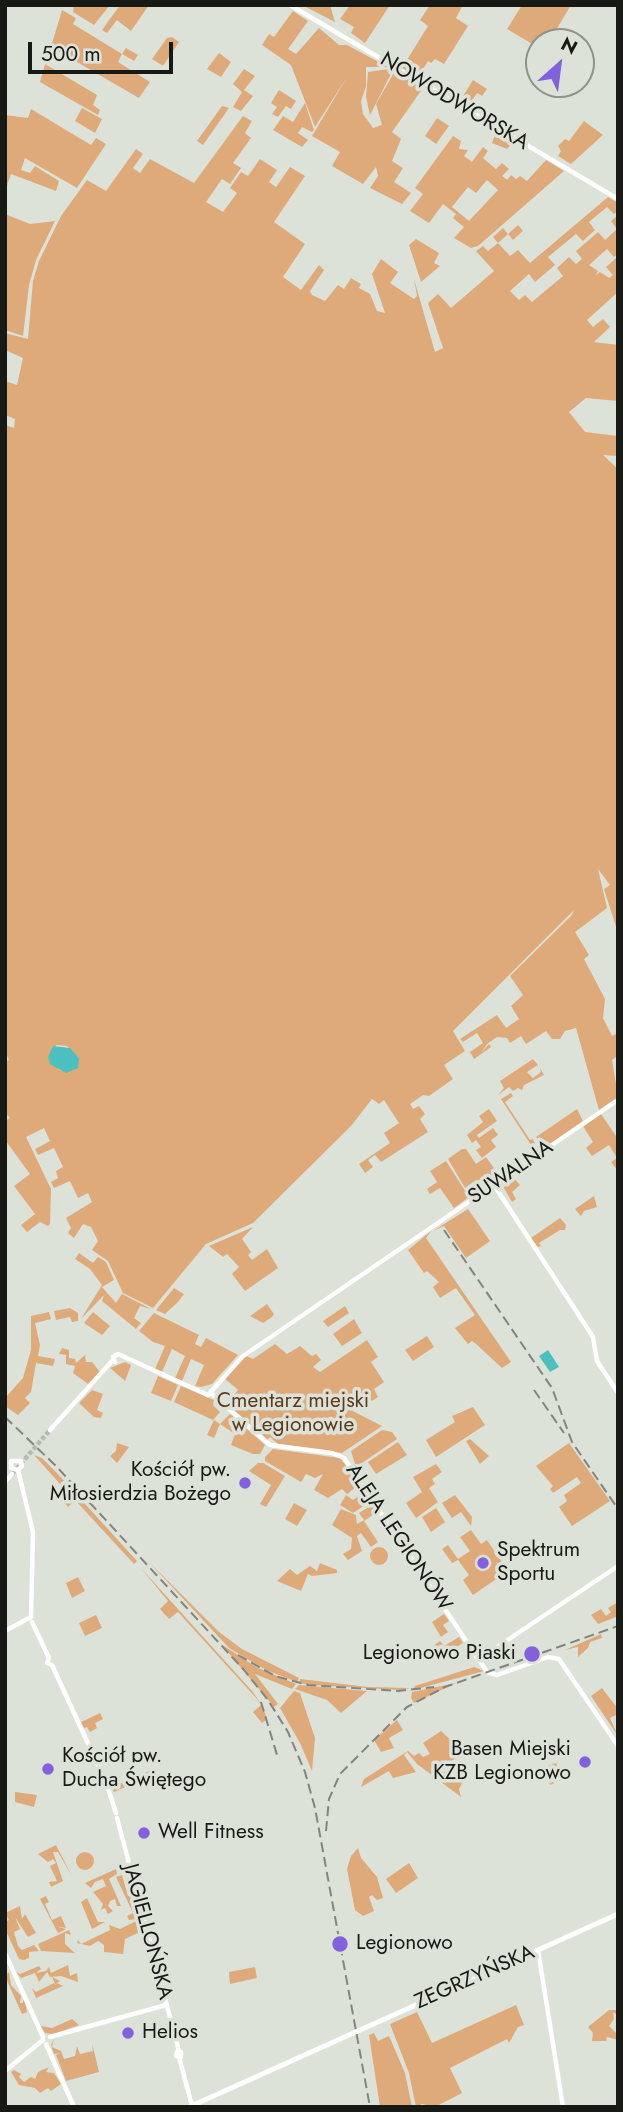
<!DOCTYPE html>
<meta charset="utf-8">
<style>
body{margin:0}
#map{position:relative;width:623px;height:2112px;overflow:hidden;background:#dde2d9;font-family:Jost,sans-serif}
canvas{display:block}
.frame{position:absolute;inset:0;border:7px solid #171915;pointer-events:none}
.north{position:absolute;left:525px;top:28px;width:70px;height:70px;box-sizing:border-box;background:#dde2d9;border:2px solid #8e928b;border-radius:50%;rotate:28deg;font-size:19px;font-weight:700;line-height:28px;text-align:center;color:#171915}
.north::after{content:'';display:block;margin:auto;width:24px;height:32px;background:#8161dc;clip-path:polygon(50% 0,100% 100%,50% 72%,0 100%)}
.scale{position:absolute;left:28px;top:42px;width:145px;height:32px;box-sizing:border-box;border:4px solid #171915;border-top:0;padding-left:9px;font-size:21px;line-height:24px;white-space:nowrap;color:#171915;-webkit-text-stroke:5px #dde2d9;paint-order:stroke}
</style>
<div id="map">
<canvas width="623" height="2112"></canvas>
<div class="frame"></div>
<div class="north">N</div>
<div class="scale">500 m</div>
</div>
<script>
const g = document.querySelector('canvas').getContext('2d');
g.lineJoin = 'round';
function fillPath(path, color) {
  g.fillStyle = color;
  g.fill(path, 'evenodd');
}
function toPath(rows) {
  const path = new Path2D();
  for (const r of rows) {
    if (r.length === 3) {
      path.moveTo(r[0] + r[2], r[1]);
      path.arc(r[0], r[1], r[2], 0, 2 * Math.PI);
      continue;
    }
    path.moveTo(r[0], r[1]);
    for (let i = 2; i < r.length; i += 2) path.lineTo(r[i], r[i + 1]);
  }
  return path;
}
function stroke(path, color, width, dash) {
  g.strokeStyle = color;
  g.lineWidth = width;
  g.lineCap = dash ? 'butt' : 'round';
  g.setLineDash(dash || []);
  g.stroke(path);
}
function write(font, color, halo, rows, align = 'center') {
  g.font = font + ' Jost,sans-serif';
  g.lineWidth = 7;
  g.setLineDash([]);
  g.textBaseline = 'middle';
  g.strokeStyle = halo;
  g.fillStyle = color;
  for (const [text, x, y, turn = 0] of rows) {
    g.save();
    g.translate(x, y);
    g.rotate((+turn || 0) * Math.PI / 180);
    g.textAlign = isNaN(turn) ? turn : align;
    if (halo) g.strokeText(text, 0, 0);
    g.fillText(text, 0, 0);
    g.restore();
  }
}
const green = toPath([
 [74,5,110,5,94,25,73,12],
 [120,5,149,5,131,31,117,20,107,33,102,30],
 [302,5,330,5,335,22],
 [350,5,390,5,365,43,351,33,354,27,340,19],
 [430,5,463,5,456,18,468,26,444,64,435,59,431,63,428,61,418,77,402,68,428,26,420,20],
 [522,5,571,5,549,42,539,42,539,48,507,29],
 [62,10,76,18,73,24,122,54,126,48,138,55,134,61,122,54,118,62,150,82,139,98,51,47],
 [293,11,308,21,288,49,296,54,319,28,339,45,347,45,388,67,366,67,366,86,361,101,363,114,373,128,382,125,376,104,395,71,423,88,392,132,401,139,392,161,403,168,394,182,411,193,402,204,370,188,378,176,376,167,363,184,332,166,340,152,312,136,347,77,315,127,291,65,262,45,269,34,274,37],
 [172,37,179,42,163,66,152,59,167,38],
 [219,53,231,62,221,77,207,69],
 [45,64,97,95,93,105,100,110,98,115,40,82],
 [244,69,255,76,244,90,253,96,241,111,233,107,242,92,233,84],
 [389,69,393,70,370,115,366,97,368,72],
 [473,80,487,89,482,96,477,93,468,107,460,101],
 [279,90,296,101,291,109,286,106,278,117,272,114,277,107,271,103],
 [305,103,314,130,312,132,302,127,298,133,308,140,302,147,273,130,283,116,293,122],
 [222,106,229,108,203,145,197,141],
 [82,108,102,119,95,133,75,121],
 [31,109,91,145,96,138,106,144,77,188,25,158,21,170,30,173,35,166,59,181,56,191,11,174,5,191,5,115,28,118],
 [243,116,252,121,245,133,251,138,233,163,241,168,230,184,222,179,206,202,223,212,237,193,230,188,241,172,248,176,260,159,277,170,269,182,276,187,290,167,305,176,274,222,305,244,283,277,301,290,319,265,324,270,310,291,312,295,325,301,338,285,344,289,351,278,361,284,359,288,370,294,377,311,385,313,372,274,381,259,398,272,390,283,414,299,417,296,414,279,435,352,443,348,428,303,438,294,451,308,494,271,476,251,483,246,488,251,498,243,493,237,503,228,508,234,518,225,523,231,513,240,508,234,498,243,510,256,518,250,530,263,608,197,618,203,618,211,614,214,607,207,589,222,595,230,583,241,576,234,548,257,555,265,535,282,529,274,510,291,519,300,525,295,532,302,563,276,557,268,569,257,576,264,582,259,576,251,598,232,605,240,617,229,611,221,618,215,618,254,614,257,607,249,589,265,598,271,596,275,600,272,609,278,613,275,606,267,616,258,618,292,587,320,593,327,603,319,610,327,594,342,618,345,618,401,586,398,569,412,585,432,618,436,618,456,603,455,618,469,618,933,604,889,610,885,598,869,607,908,575,932,589,955,584,959,605,999,603,1018,612,1036,618,1033,616,1057,612,1060,618,1097,599,1110,576,1028,565,1031,560,1039,552,1039,546,1031,526,1044,521,1036,510,1043,507,1038,497,1037,487,1044,481,1053,489,1044,491,1047,474,1059,470,1052,483,1043,477,1033,463,1042,460,1039,497,1015,506,1028,519,1019,511,1006,523,995,510,976,571,916,574,910,453,1031,465,1051,444,1065,453,1079,429,1096,423,1095,410,1104,413,1109,419,1106,425,1114,420,1119,428,1132,381,1162,375,1155,368,1160,373,1167,365,1173,359,1164,390,1143,384,1133,399,1123,384,1100,379,1104,372,1099,351,1126,253,1223,206,1244,153,1308,123,1293,108,1261,92,1250,98,1241,91,1227,83,1224,74,1238,68,1233,71,1228,66,1218,92,1202,88,1193,78,1198,70,1181,54,1188,51,1182,58,1178,56,1171,63,1167,54,1148,38,1155,35,1149,50,1141,44,1128,26,1137,51,1189,50,1224,48,1226,40,1222,27,1232,21,1225,35,1214,14,1186,30,1174,5,1140,5,1121,10,1118,5,1112,5,1063,9,1060,5,1051,5,425,14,428,15,419,5,415,5,381,17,385,23,358,5,350,5,333,28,339,33,281,39,261,61,216,87,180,106,191,136,149,143,154,133,168,140,173,150,159,194,183],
 [56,1045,67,1046,79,1058,62,1071,58,1069],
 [437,118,449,126,436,144,425,136],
 [584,121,603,135,571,164,558,156,561,151,558,146,565,139,569,141],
 [496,132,513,142,507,149,492,143],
 [453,136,461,141,459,149,468,150,464,156,472,162,483,147,488,151,483,158,496,169,502,163,509,169,502,176,507,180,511,175,516,179,520,176,527,181,546,160,564,171,478,246,471,248,454,238,464,227,453,218,456,214,443,204,429,223,410,211,423,194,415,188],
 [487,180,498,190,469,221,452,207,468,187,476,193],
 [5,214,30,224,55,221,36,260,29,285,23,336,5,330],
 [416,239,439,253,434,263,440,266,421,282,409,245],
 [533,1059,538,1065,527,1072,533,1078,541,1072,540,1068,544,1075,524,1085,522,1090,518,1088,513,1091,509,1087,498,1095,504,1088,500,1081],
 [511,1093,513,1096,505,1102,530,1140,533,1139,538,1152,535,1151,501,1099],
 [489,1109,497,1121,477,1135,479,1138,493,1128,498,1135,491,1140,496,1147,482,1158,476,1150,481,1147,476,1140,472,1143,467,1135,483,1122,479,1116],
 [577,1109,583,1121,544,1148,536,1137],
 [601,1114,618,1139,618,1171,611,1162,617,1158,609,1145,592,1156,586,1148,593,1142,583,1126],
 [462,1149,466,1149,476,1164,486,1157,501,1178,493,1181,484,1174,482,1182,492,1184,483,1190,476,1180,465,1188,448,1159],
 [446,1161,469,1197,454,1208,440,1188,430,1194,427,1189,437,1182,430,1171],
 [511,1175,520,1185,512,1192,516,1199,512,1202,504,1188,506,1184,504,1180],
 [594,1196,597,1207,584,1211,581,1216,575,1209],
 [468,1209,490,1241,466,1258,444,1226,433,1231],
 [560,1218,566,1225,565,1230,560,1230,539,1243,541,1246,538,1247,531,1238],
 [253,1227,242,1239,251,1252,248,1255,252,1260,267,1249,278,1268,245,1291,232,1274,239,1267,227,1254,223,1257,209,1246],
 [431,1231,426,1238,511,1362,502,1368,476,1344,472,1341,468,1344,455,1328,475,1315,456,1288,440,1298,433,1287,439,1282,427,1271,424,1273,408,1250],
 [79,1253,93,1263,98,1257,106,1262,114,1280,102,1287,116,1303,122,1294,151,1309,140,1306,134,1318,141,1323,136,1329,102,1301,104,1295,81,1319,102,1285,90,1269,75,1259],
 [174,1288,184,1294,178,1302,165,1314,156,1310],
 [267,1304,274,1314,272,1317,263,1323,250,1316],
 [345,1306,349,1313,328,1327,323,1321],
 [70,1308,78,1313,78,1321,72,1322,70,1317,56,1320,54,1311],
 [49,1312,51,1319,35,1323,40,1345,38,1356,55,1359,53,1366,36,1363,31,1392,25,1398,30,1403,18,1415,5,1406,5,1398,23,1378,31,1350,31,1316],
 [93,1312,110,1326,102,1335,84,1323],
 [154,1313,199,1335,195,1344,201,1347,206,1338,238,1355,212,1384,201,1387,195,1386,204,1365,191,1359,182,1381,175,1378,185,1356,172,1349,162,1372,155,1369,165,1346,153,1342,139,1331],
 [354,1319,362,1333,342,1346,333,1334],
 [427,1336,434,1347,413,1361,405,1350],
 [367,1340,378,1357,371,1362,384,1382,374,1389,378,1397,372,1401,365,1395,345,1407,382,1426,342,1453,278,1444,270,1437,267,1440,226,1403,238,1390,224,1378,246,1356,253,1359,275,1344,287,1354,300,1346,312,1356,316,1354,321,1360,313,1367,320,1372],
 [62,1348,69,1350,69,1358,75,1359,76,1363,85,1355,86,1362,92,1362,100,1372,88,1384,73,1373,75,1366,66,1364,66,1355,59,1354],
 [125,1362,131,1365,125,1381,110,1368],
 [158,1376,178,1385,171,1401,151,1393],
 [181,1386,214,1400,213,1405,220,1412,213,1420,174,1402],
 [92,1390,103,1394,97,1410,103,1413,101,1418,94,1417,79,1403],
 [473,1407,485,1425,436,1457,426,1440,455,1422,452,1416],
 [230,1414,265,1445,260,1454,253,1454,231,1445,235,1434,220,1424,214,1438,207,1435,214,1420,220,1424],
 [382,1430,392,1432,397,1439,356,1467,351,1451],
 [470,1439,489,1456,480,1464,466,1441],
 [398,1442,407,1455,376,1474,368,1462],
 [117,1443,129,1447,117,1463,110,1456,116,1451],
 [569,1443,610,1501,572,1526,559,1507,567,1501,564,1495,581,1483,577,1477,553,1493,550,1489,553,1486,536,1466],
 [273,1449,340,1458,360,1484,347,1494,342,1489,328,1498,314,1490,323,1474,315,1478,306,1474,301,1482,265,1461,265,1457],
 [34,1455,42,1458,56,1472,137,1561,134,1564,75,1500,68,1507,63,1501,69,1494],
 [258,1463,263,1463,285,1476,266,1507,260,1504,271,1485,249,1471],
 [436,1464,442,1472,432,1479,435,1484,429,1488,438,1502,416,1518,406,1503,422,1492,413,1477],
 [365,1492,371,1501,353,1513,340,1505,346,1495,353,1500],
 [455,1495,472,1517,471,1526,461,1512,452,1518,442,1503],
 [294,1503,307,1510,297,1526,285,1519],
 [372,1505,377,1512,364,1521,378,1542,371,1547,361,1533,357,1536,362,1551,348,1560,343,1554,351,1549,352,1538,332,1525,341,1509,356,1515,357,1524,364,1520,359,1513],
 [436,1508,445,1522,431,1532,422,1517],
 [471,1530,481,1544,487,1540,508,1571,473,1595,463,1580,469,1575,458,1560,452,1563,442,1549,448,1545,458,1559,470,1551,460,1537],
 [379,1556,9],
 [148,1561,219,1632,242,1649,299,1678,297,1682,266,1670,229,1648],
 [320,1563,337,1570,337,1573,312,1576,308,1574,301,1591,277,1581,290,1569,297,1575,310,1566,317,1571],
 [140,1567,252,1691,262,1705,267,1719,262,1723,253,1712,261,1705,257,1699,178,1612,169,1619,160,1609,168,1601],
 [78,1577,85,1591,72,1598,66,1583],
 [618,1602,618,1616,611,1619,598,1624,591,1615,601,1609,606,1616,611,1612,608,1608],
 [444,1614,449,1621,443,1625,448,1632,441,1637,432,1622],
 [96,1615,102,1628,85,1636,79,1623],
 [601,1634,602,1638,590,1642,588,1648,578,1657,578,1647,565,1650],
 [459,1637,463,1643,448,1652,439,1655,433,1646,440,1641,444,1646],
 [221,1644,256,1667,296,1684,292,1689,255,1674,278,1704,274,1707],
 [474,1667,484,1671,413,1690,415,1686],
 [300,1679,368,1687,410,1688,401,1690,312,1685,299,1683],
 [456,1683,414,1703,411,1698,412,1692],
 [299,1685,321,1687,367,1691,341,1713,327,1700,295,1689],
 [602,1688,618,1709,618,1714,610,1718,618,1736,591,1696],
 [294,1691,300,1693,315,1738,312,1771,300,1743,280,1708],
 [100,1713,103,1719,95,1723,97,1728,90,1732,87,1727,84,1728,81,1722],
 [397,1720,403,1730,389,1738,394,1748,381,1752,374,1740],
 [441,1731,455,1744,460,1743,456,1750,458,1757,446,1764,440,1761,433,1767,435,1773,441,1774,453,1766,468,1765,469,1770,460,1776,463,1781,459,1789,461,1797,417,1764,407,1752,404,1755,416,1772,393,1778,389,1771,361,1787,364,1779,408,1751,414,1756,419,1753,423,1757,430,1754,423,1743],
 [556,1763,563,1779,550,1785,546,1776,551,1773,548,1766],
 [149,1771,155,1783,148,1786,144,1779,114,1792,112,1787],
 [15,1792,37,1795,34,1807,15,1802],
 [56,1845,72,1876,58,1852,53,1852,63,1881,51,1887,49,1882,57,1881,50,1866,56,1863,53,1859,48,1862,38,1854],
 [358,1848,361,1858,377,1877,383,1898,377,1900,372,1895,369,1897,374,1911,363,1916,355,1910,347,1869,351,1856],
 [85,1861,9],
 [409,1863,418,1878,396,1893,386,1879],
 [116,1869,117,1874,109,1879,121,1906,117,1906,115,1899,110,1901,108,1906,113,1911,108,1914,105,1908,101,1910,103,1904,93,1892,106,1886,103,1879,95,1882,91,1888,85,1883],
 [122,1875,128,1896,134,1896,140,1917,135,1919,129,1920,127,1916,133,1913,116,1877],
 [46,1896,49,1902,45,1904,52,1920,61,1916,66,1928,55,1926,66,1929,58,1933,40,1899],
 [87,1898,98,1922,105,1922,92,1929,81,1902],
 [20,1906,22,1919,25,1914,36,1933,28,1937,15,1917,20,1929,14,1932,18,1946,22,1950,34,1945,39,1951,29,1952,29,1958,24,1960,19,1959,5,1929,5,1922,9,1920,5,1913],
 [140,1919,144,1933,137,1927,138,1933,125,1939,123,1954,104,1952,104,1945,98,1941,90,1946,77,1943,78,1940,81,1944,110,1930,109,1925,120,1929],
 [69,1930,71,1935,65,1933,65,1944,75,1953,41,1951,38,1944],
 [68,1965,70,1976,77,1973,78,1982,61,1976,50,1977,47,1972,39,1982,35,1973,21,1978,16,1972,20,1974,39,1966,41,1969,36,1973,46,1971,49,1967,51,1973],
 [255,1967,257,1978,230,1984,229,1972],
 [9,1972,11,1985,21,1996,20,2003,23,2003,23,1999,25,2003,27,2012,22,2014,5,1976],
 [52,1977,60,1981,57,1983,63,1986,36,1998,32,1988,36,1992,54,1983,56,1986],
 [516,2005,524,2025,518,2027,509,2043,507,2039,450,2068,462,2093,435,2107,422,2104,416,2107,409,2073,390,2024,417,2012,432,2043],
 [609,2010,616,2010,617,2015,613,2012,614,2019,609,2026,617,2034,618,2040,607,2037,606,2041,592,2041,593,2033,588,2027],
 [72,2019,79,2025,54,2034,45,2033,41,2026,52,2028],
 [374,2033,378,2041,389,2036,405,2073,412,2107,380,2107,369,2035],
 [54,2039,52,2047,61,2051,64,2059,75,2056,77,2046,80,2054,93,2051,92,2043,99,2072,66,2081,56,2055,60,2053,54,2054,51,2045],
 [49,2067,46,2072,54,2073,61,2084,51,2091,48,2088,40,2093,35,2088,19,2085,11,2072,14,2070,21,2074,19,2077,24,2082,31,2077,35,2079,38,2072]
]);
const water = toPath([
 [53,1046,70,1048,79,1058,78,1068,66,1073,50,1064,48,1057],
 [548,1350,559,1367,550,1372,539,1356]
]);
const secondaryTunnel = toPath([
 [12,1474,50,1430]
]);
const secondary = toPath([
 [290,5,618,199],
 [494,1185,593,1337,597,1361,618,1393],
 [115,1362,113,1357,118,1354,208,1395],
 [211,1393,270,1445,332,1453,344,1458,487,1672,497,1675,548,1657,559,1659,618,1746],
 [208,1395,243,1356,618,1100],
 [50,1430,113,1360],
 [11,1461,21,1461,22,1466,18,1470],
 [11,1461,11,1468,18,1470],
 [18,1470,33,1532,31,1617],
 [5,1482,12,1474],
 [32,1622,49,1658,47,1663,52,1665,107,1785,116,1813],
 [5,1631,31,1617],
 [478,1660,618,1566],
 [117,1818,179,2051],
 [538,1950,563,2107],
 [5,1953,43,2037],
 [50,2037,166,2005],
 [46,2044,74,2107],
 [177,2052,181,2052,181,2057,176,2056,177,2052],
 [179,2057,191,2102,195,2107],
 [5,2071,43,2040]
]);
const primary = toPath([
 [189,2107,618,1914]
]);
const rail = toPath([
 [444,1230,552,1388,572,1442,618,1509],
 [534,1390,564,1433],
 [5,1417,56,1466,244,1670,268,1700,288,1732,305,1772,315,1808,370,2107],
 [238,1655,275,1676,308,1685,398,1691,434,1687],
 [261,1702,277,1755],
 [326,1831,329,1799,340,1774,407,1707,445,1687,618,1626]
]);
const markers = [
 [245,1483,7,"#8161dc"],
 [483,1563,7,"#8161dc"],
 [532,1654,9,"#8161dc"],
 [585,1762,7,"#8161dc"],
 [48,1769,7,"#8161dc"],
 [144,1833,7,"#8161dc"],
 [340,1944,9,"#8161dc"],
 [128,2033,7,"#8161dc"]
];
const streetNames = [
 ["NOWODWORSKA",454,102,31],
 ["SUWALNA",511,1173,-34],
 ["ALEJA LEGIONÓW",398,1538,56],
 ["JAGIELLOŃSKA",147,1932,75],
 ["ZEGRZYŃSKA",475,1978,-24]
];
const parkNames = [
 ["Cmentarz miejski",293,1402],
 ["w Legionowie",293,1426]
];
const poiNames = [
 ["Kościół pw.",231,1471,"right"],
 ["Miłosierdzia Bożego",231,1495,"right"],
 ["Spektrum",497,1551],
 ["Sportu",497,1575],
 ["Legionowo Piaski",516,1654,"right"],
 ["Basen Miejski",571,1750,"right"],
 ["KZB Legionowo",571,1774,"right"],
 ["Kościół pw.",62,1757],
 ["Ducha Świętego",62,1781],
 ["Well Fitness",158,1833],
 ["Legionowo",356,1944],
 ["Helios",142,2033]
];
fillPath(green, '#deaa79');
fillPath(water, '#4bc0bf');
stroke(secondaryTunnel, '#b5bab2', 4.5, [4.5, 2]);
stroke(secondary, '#fff', 4.5);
stroke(primary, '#fff', 5);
stroke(rail, '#82857f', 2, [10, 5]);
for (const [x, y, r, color] of markers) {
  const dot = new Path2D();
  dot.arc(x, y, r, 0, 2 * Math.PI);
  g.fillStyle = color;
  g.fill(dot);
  stroke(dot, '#dde2d9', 2.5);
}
write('21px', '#171915', '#dde2d9', streetNames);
write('21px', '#5a3b1b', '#dde2d9', parkNames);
write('21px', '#171915', '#dde2d9', poiNames, 'left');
</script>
